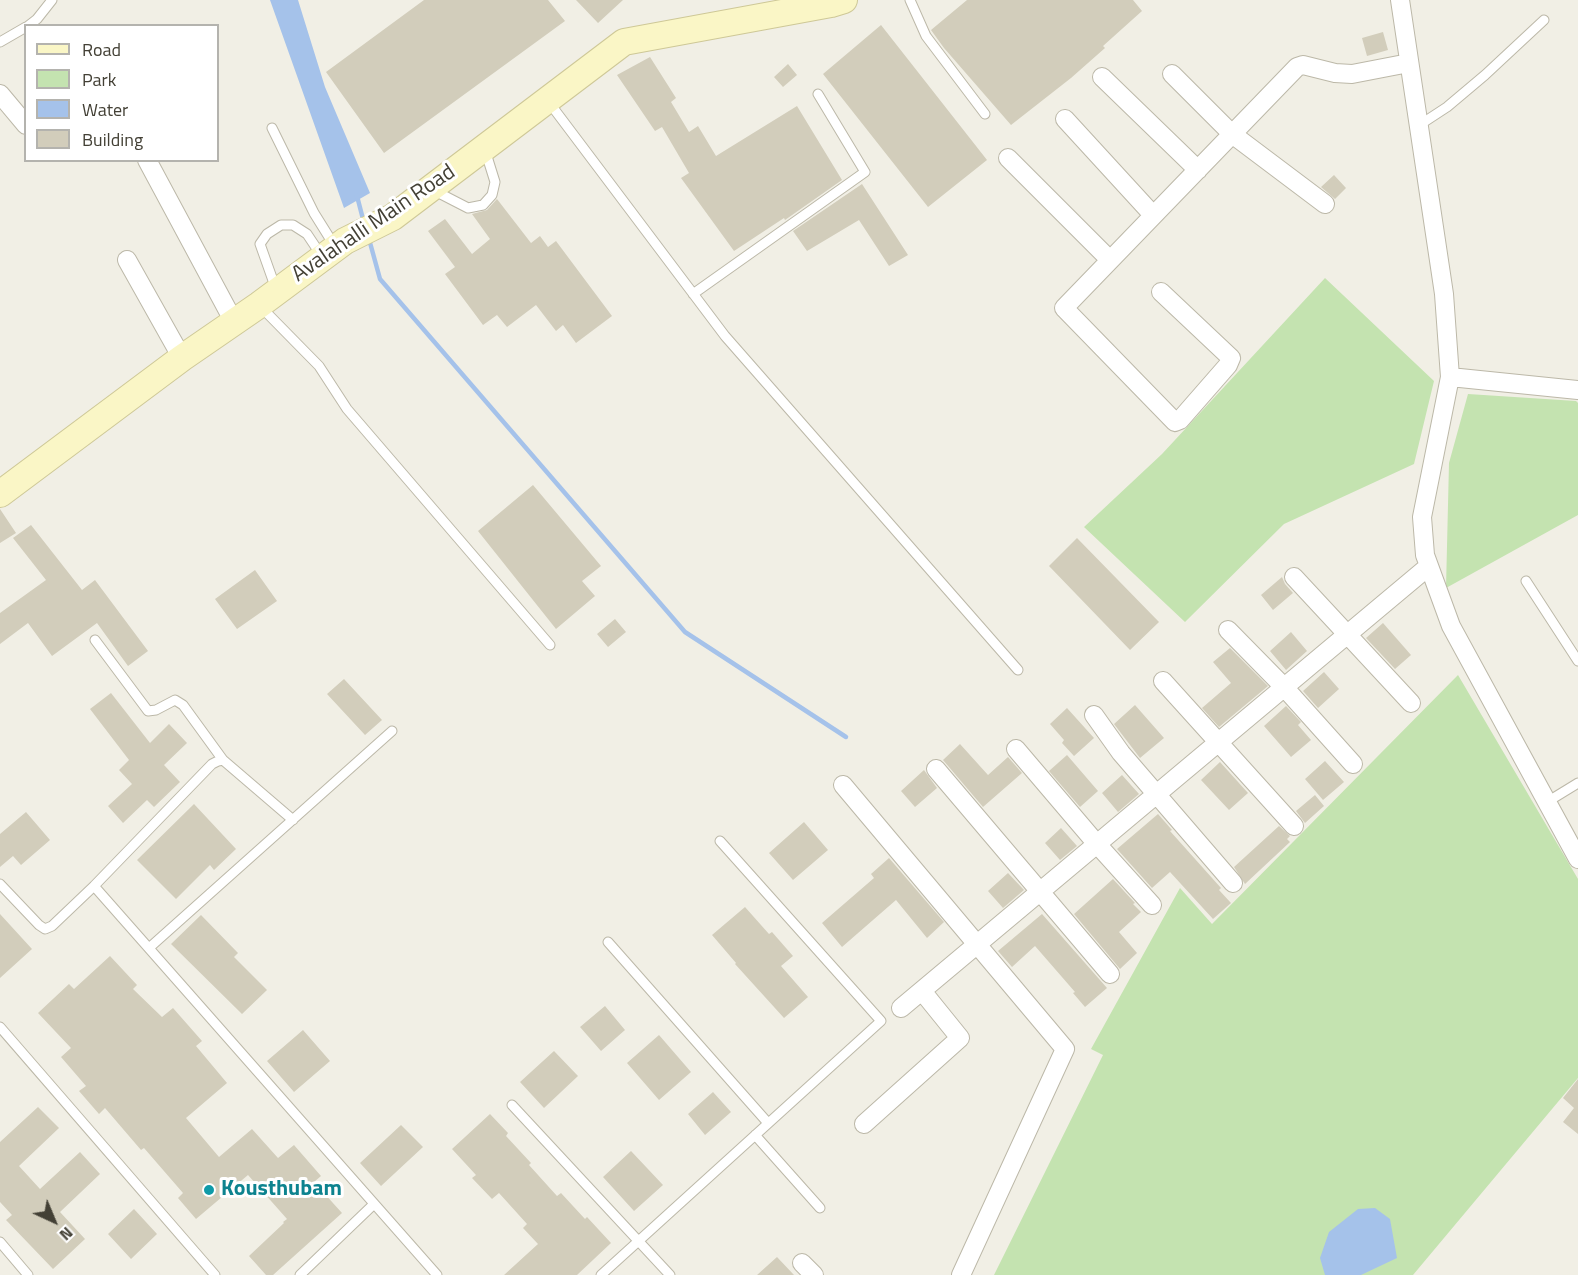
<!DOCTYPE html>
<style>
body{margin:0}
#map{position:relative;width:1578px;height:1275px;overflow:hidden;background:#f1efe5;font-family:"Titillium Web",sans-serif}
canvas{display:block}
.legend{position:absolute;left:24px;top:24px;width:195px;height:138px;box-sizing:border-box;background:#fff;border:2px solid #b4b3ae;margin:0;padding:8px 10px;list-style:none;font-size:18px;color:#434035}
.legend li{display:flex;align-items:center;gap:12px;height:30px}
.legend b{width:30px;border:2px solid #b4b3ae}
.north{position:absolute;left:24px;top:1191px;width:60px;height:60px;-webkit-text-stroke:4px #fff;paint-order:stroke;rotate:136deg;font-size:16px;font-weight:700;line-height:24px;text-align:center;color:#434035}
.north::after{content:'';display:block;margin:auto;width:21px;height:27px;background:#434035;clip-path:polygon(50% 0,100% 100%,50% 72%,0 100%)}
</style>
<div id="map">
<canvas width="1578" height="1275"></canvas>
<ul class="legend">
<li><b style="height:8px;background:#faf6c6"></b>Road</li>
<li><b style="height:16px;background:#c4e3b0"></b>Park</li>
<li><b style="height:16px;background:#a5c2ea"></b>Water</li>
<li><b style="height:16px;background:#d2cdbb"></b>Building</li>
</ul>
<div class="north">N</div>
</div>
<script>
const g = document.querySelector('canvas').getContext('2d');
g.lineJoin = 'round';
function fillPath(path, color) {
  g.fillStyle = color;
  g.fill(path, 'evenodd');
}
function toPath(rows) {
  const path = new Path2D();
  for (const r of rows) {
    path.moveTo(r[0], r[1]);
    for (let i = 2; i < r.length; i += 2) path.lineTo(r[i], r[i + 1]);
  }
  return path;
}
function stroke(path, color, width, dash) {
  g.strokeStyle = color;
  g.lineWidth = width;
  g.lineCap = dash ? 'butt' : 'round';
  g.setLineDash(dash || []);
  g.stroke(path);
}
function write(font, color, halo, rows, align = 'center') {
  g.font = font + ' "Titillium Web",sans-serif';
  g.lineWidth = 6;
  g.setLineDash([]);
  g.textBaseline = 'middle';
  g.strokeStyle = halo;
  g.fillStyle = color;
  for (const [text, x, y, turn = 0] of rows) {
    g.save();
    g.translate(x, y);
    g.rotate((+turn || 0) * Math.PI / 180);
    g.textAlign = isNaN(turn) ? turn : align;
    if (halo) g.strokeText(text, 0, 0);
    g.fillText(text, 0, 0);
    g.restore();
  }
}
const green = toPath([
 [1325,278,1434,381,1414,464,1284,524,1185,622,1084,527,1162,454],
 [1468,394,1576,401,1578,403,1578,515,1446,588,1449,463],
 [1458,675,1578,879,1578,1078,1413,1275,994,1275,1103,1055,1091,1049,1180,888,1212,924]
]);
const water = toPath([
 [270,0,298,0,325,87,370,193,344,208],
 [1375,1208,1390,1219,1397,1258,1361,1275,1325,1275,1320,1258,1329,1232,1358,1209]
]);
const stream = toPath([
 [357,196,364,223],
 [369,239,380,279,685,632,846,737]
]);
const building = toPath([
 [424,0,548,0,565,21,384,153,326,72],
 [576,0,623,0,598,23],
 [967,0,1133,0,1142,11,1103,46,1105,48,1071,78,1011,125,944,48,931,30],
 [881,25,987,160,928,207,823,74],
 [1383,32,1388,50,1367,56,1362,38],
 [650,57,676,98,671,102,689,132,698,126,716,156,797,106,842,180,785,220,784,218,734,251,681,178,689,173,662,127,655,131,617,75],
 [788,64,797,75,783,87,774,77],
 [1334,175,1346,188,1335,199,1321,187],
 [862,184,908,255,889,266,859,220,807,251,793,231],
 [497,199,531,243,540,236,548,247,556,241,612,316,576,343,563,325,556,331,536,305,507,327,497,315,483,325,445,274,455,267,428,231,445,219,472,254,490,239,472,214,487,210],
 [533,485,601,566,582,581,595,596,556,629,478,531],
 [0,509,16,533,0,543],
 [31,525,82,590,95,580,148,651,128,666,97,623,52,656,28,623,0,644,0,613,46,580,13,538],
 [1077,538,1159,622,1130,650,1049,566],
 [255,570,277,601,237,629,215,599],
 [1282,577,1285,584,1293,593,1273,610,1261,595],
 [615,619,626,632,608,647,597,634],
 [1383,623,1411,655,1395,669,1366,638],
 [1291,632,1307,651,1286,670,1270,651],
 [1230,648,1268,686,1219,727,1202,708,1231,683,1213,662],
 [1324,672,1339,689,1318,708,1303,691],
 [344,679,382,720,365,735,327,694],
 [111,693,150,743,169,724,187,743,164,765,180,782,154,807,147,800,123,823,108,806,132,784,119,770,129,760,90,709],
 [1135,705,1164,738,1140,758,1114,724],
 [1286,706,1301,722,1298,725,1311,740,1291,757,1264,726],
 [1067,708,1094,738,1074,756,1062,743,1064,740,1050,724],
 [960,744,988,775,1008,757,1022,773,983,807,943,760],
 [1067,755,1098,791,1080,807,1049,771],
 [1325,761,1344,782,1323,800,1305,779],
 [1220,762,1248,793,1229,810,1201,780],
 [924,770,937,788,915,807,901,791],
 [1122,775,1139,794,1118,812,1102,793],
 [1315,795,1324,806,1305,823,1296,811],
 [194,804,236,849,214,870,210,865,176,899,137,860],
 [26,812,50,840,21,865,13,856,0,867,0,834],
 [1158,814,1172,830,1170,831,1221,888,1219,890,1231,903,1213,919,1170,872,1152,888,1117,849],
 [804,822,828,850,793,880,769,853],
 [1279,826,1290,836,1287,839,1290,842,1245,884,1234,867],
 [1061,828,1077,846,1060,860,1045,843],
 [889,858,944,922,927,938,896,900,842,947,822,923,874,878,871,874],
 [1008,873,1024,890,1003,908,988,891],
 [1113,879,1135,903,1133,904,1141,912,1119,932,1137,953,1120,969,1074,914],
 [745,907,769,934,772,932,793,956,781,966,808,997,784,1018,735,964,736,963,712,935],
 [0,914,32,949,0,978],
 [1042,914,1107,988,1085,1007,1073,993,1075,992,1035,946,1012,967,998,951],
 [201,915,238,953,234,957,267,990,242,1014,171,944],
 [110,956,137,985,133,989,162,1017,173,1008,202,1041,196,1046,227,1083,186,1118,219,1157,252,1129,278,1158,294,1145,321,1176,314,1182,342,1213,273,1275,266,1275,249,1256,284,1223,283,1222,287,1219,248,1175,196,1219,178,1198,183,1193,144,1148,141,1150,105,1108,99,1114,79,1091,86,1086,61,1057,71,1048,38,1013,69,984,74,989],
 [605,1006,625,1030,601,1051,580,1027],
 [303,1030,330,1061,294,1092,267,1061],
 [659,1035,691,1072,659,1100,627,1063],
 [554,1051,578,1076,544,1108,520,1082],
 [1578,1079,1578,1134,1563,1122,1574,1108,1563,1098],
 [713,1092,731,1112,705,1135,688,1114],
 [38,1107,59,1128,19,1166,40,1189,80,1152,100,1174,60,1212,85,1239,53,1269,6,1220,12,1215,0,1202,0,1142],
 [490,1114,508,1133,506,1136,531,1163,529,1165,557,1196,561,1193,585,1219,587,1217,611,1243,577,1275,504,1275,538,1244,523,1228,527,1224,499,1193,492,1199,472,1178,476,1175,452,1149],
 [401,1125,423,1147,381,1186,360,1163],
 [631,1151,663,1185,634,1211,603,1177],
 [134,1209,157,1234,131,1259,108,1234],
 [777,1257,794,1275,757,1275]
]);
const service = toPath([
 [910,0,926,36,985,114],
 [28,26,37,19,52,0],
 [0,42,26,27],
 [548,101,725,336,1018,670],
 [1418,126,1447,107,1485,75,1544,20],
 [272,128,314,213,334,245],
 [433,190,468,208,483,205,492,195,495,182,485,150],
 [276,289,260,244,267,234,281,225,293,225,307,234,321,255],
 [693,294,865,172,818,94],
 [261,307,319,366,347,409,550,645],
 [1526,581,1578,661],
 [95,640,148,711,156,710,175,700,183,705,223,760],
 [1547,802,1578,783],
 [0,884,39,925,45,929,52,926,94,886,212,764,218,761,223,760,293,820],
 [94,886,437,1275],
 [608,942,768,1123],
 [149,948,392,731],
 [0,1027,215,1275],
 [512,1105,670,1275],
 [755,1135,820,1208],
 [0,1242,28,1275],
 [300,1275,374,1204],
 [601,1275,881,1021,720,841]
]);
const minor = toPath([
 [1400,0,1444,294,1450,377,1422,517,1425,555,1451,626,1578,859],
 [1172,74,1232,134,1325,204],
 [1102,77,1198,170],
 [0,94,26,125],
 [1065,119,1153,215],
 [1008,158,1110,260],
 [147,160,234,322],
 [127,260,182,358],
 [1161,292,1231,358,1228,365,1180,420,1175,422,1064,308,1297,67,1303,65,1335,73,1352,74,1409,63],
 [1450,377,1578,390],
 [1294,577,1411,703],
 [1228,630,1284,687,1353,764],
 [1163,681,1294,826],
 [1094,715,1121,753,1233,883],
 [1016,749,1096,843,1152,905],
 [936,769,1110,974],
 [843,785,1065,1049,961,1275],
 [901,1008,1429,566],
 [864,1124,960,1038,922,991],
 [802,1263,814,1275]
]);
const secondary = toPath([
 [0,494,182,358,259,305,345,241,393,217,624,42,831,4,844,0]
]);
const markers = [
 [209,1190,6,"#0f9aa8"]
];
const streetNames = [
 ["Avalahalli Main Road",374,224,-34]
];
const cultureNames = [
 ["Kousthubam",221,1190]
];
fillPath(green, '#c4e3b0');
fillPath(water, '#a5c2ea');
stroke(stream, '#a5c2ea', 4.5);
fillPath(building, '#d2cdbb');
stroke(service, '#bcb8a8', 11);
stroke(minor, '#bcb8a8', 20);
stroke(secondary, '#cec897', 28);
stroke(service, '#fff', 9);
stroke(minor, '#fff', 18);
stroke(secondary, '#faf6c6', 26);
for (const [x, y, r, color] of markers) {
  const dot = new Path2D();
  dot.arc(x, y, r, 0, 2 * Math.PI);
  g.fillStyle = color;
  g.fill(dot);
  stroke(dot, '#fff', 2);
}
write('22px', '#434035', '#fff', streetNames);
write('bold 22px', '#0d838f', '#fff', cultureNames, 'left');
</script>
